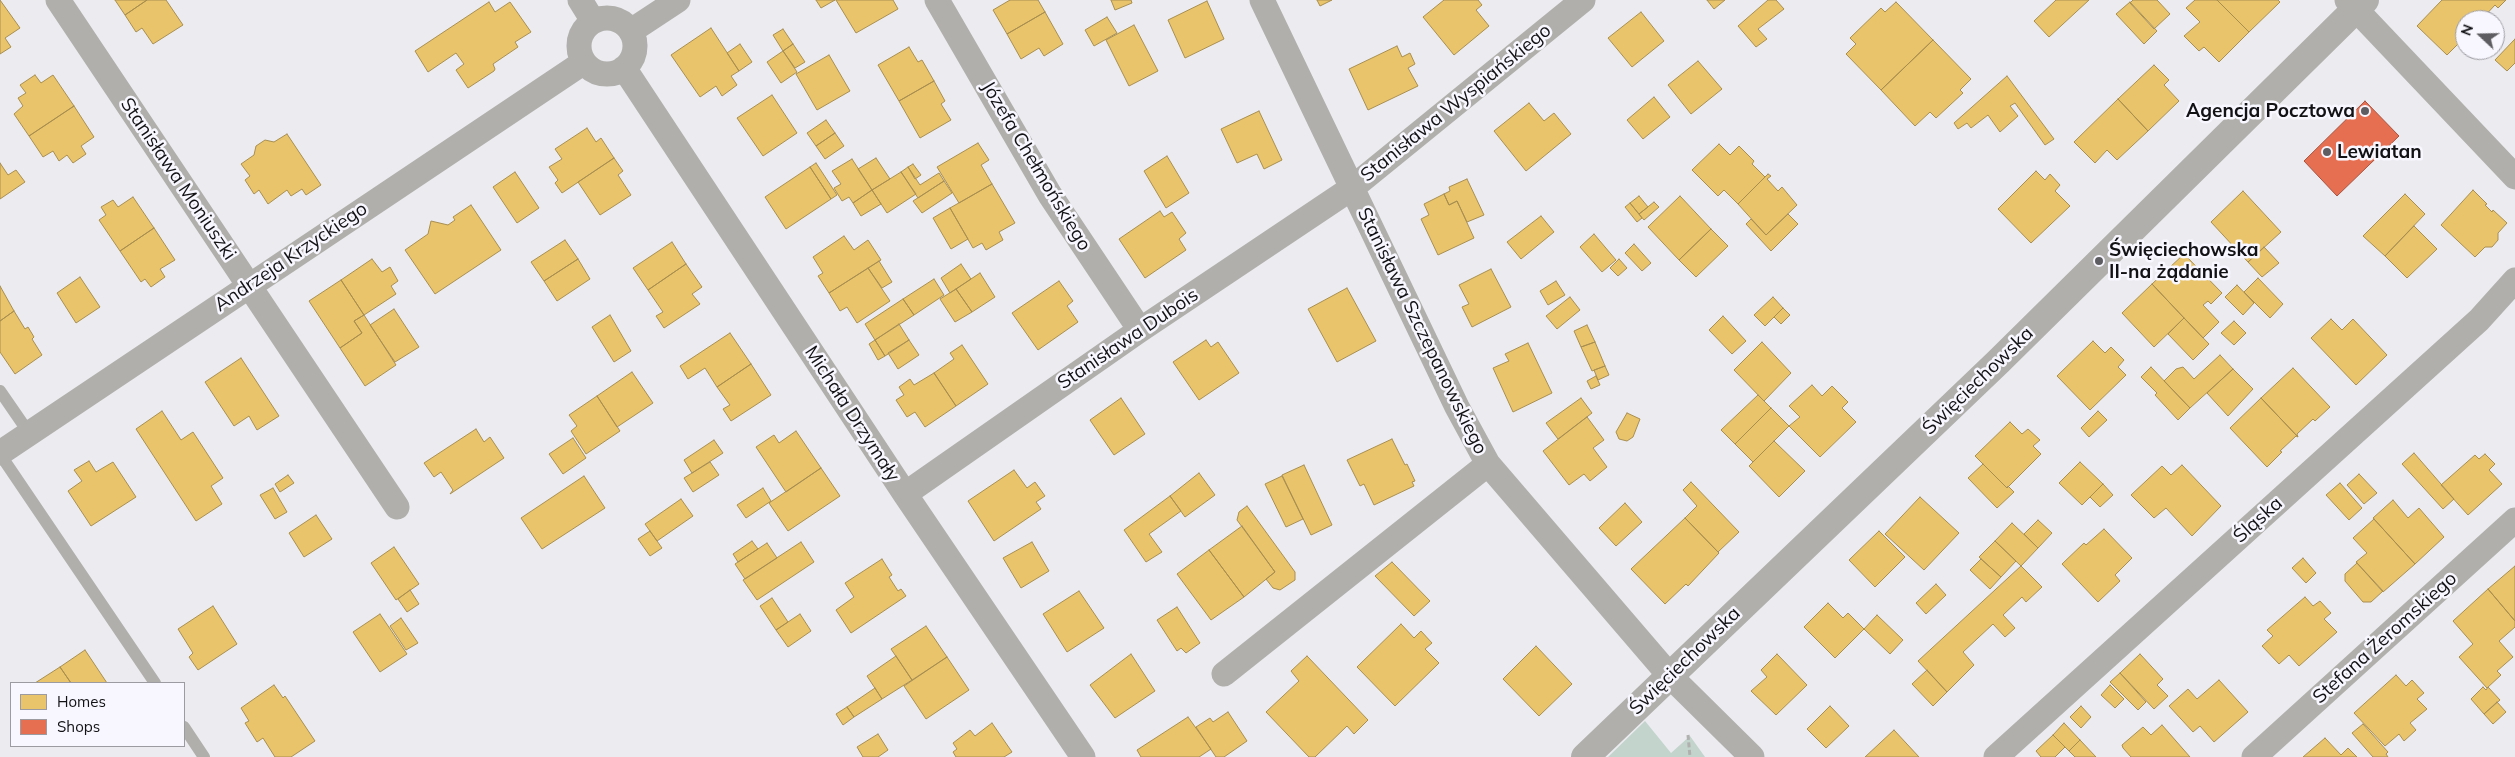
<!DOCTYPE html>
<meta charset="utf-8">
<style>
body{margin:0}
#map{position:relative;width:2515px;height:757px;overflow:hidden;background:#ebebf0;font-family:Mulish,sans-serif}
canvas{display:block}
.legend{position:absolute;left:10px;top:682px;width:175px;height:65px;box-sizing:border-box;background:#f8f7ff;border:1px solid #9c9ba1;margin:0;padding:6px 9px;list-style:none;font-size:15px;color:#121114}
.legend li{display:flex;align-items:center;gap:10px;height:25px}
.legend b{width:25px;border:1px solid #9c9ba1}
.north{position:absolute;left:2455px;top:10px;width:50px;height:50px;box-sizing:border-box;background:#f8f7ff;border:1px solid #9c9ba1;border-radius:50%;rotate:291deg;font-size:14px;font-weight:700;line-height:20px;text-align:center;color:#121114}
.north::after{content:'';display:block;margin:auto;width:18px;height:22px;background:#5e5d61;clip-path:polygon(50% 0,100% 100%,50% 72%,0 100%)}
</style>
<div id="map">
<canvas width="2515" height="757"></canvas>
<ul class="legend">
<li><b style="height:14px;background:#e9c46a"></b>Homes</li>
<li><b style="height:14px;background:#e76f51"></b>Shops</li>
</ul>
<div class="north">N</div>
</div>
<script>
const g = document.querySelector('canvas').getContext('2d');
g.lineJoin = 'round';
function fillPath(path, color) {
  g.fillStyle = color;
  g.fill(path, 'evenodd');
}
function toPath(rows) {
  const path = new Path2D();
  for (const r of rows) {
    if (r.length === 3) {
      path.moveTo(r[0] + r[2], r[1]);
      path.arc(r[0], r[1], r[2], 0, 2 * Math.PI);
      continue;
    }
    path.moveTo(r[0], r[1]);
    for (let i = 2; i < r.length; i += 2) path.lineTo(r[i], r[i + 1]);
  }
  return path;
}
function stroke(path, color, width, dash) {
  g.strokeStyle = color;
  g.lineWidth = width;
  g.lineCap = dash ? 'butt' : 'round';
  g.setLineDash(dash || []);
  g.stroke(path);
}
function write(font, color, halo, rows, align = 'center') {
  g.font = font + ' Mulish,sans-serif';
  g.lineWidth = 5;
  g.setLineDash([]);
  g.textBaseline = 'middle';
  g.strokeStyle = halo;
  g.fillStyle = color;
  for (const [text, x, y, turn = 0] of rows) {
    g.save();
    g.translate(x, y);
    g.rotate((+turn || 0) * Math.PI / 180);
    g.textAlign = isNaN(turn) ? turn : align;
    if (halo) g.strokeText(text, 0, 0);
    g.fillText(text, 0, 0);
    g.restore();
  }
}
const green = toPath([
 [1645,721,1671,753,1690,736,1705,757,1608,757]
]);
const homes = toPath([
 [0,0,20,28,5,38,11,47,0,54,0,0],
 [115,0,147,0,125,15,115,0],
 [147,0,166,0,183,25,153,44,142,28,136,32,125,15,147,0],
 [816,0,835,0,821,8,816,0],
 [836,0,893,0,898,9,856,33,836,0],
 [1010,0,1038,0,1045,12,1007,34,993,10,1010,0],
 [1111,0,1131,0,1132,3,1115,10,1111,0],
 [1317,0,1332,0,1320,6,1317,0],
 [1444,0,1478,0,1482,5,1476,10,1489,26,1454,55,1423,17,1444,0],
 [1707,0,1725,0,1714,9,1707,0],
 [1768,0,1776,0,1784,9,1758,29,1767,39,1756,47,1738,26,1768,0],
 [2056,0,2089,0,2049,37,2034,21,2056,0],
 [2133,0,2157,0,2170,14,2154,29,2130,3,2133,0],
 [2195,0,2217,0,2249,32,2219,62,2204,47,2199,51,2184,36,2200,22,2186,8,2195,0],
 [2217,0,2278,0,2280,2,2249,32,2217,0],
 [2442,0,2506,0,2498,8,2495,5,2481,20,2465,20,2465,37,2447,55,2417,26,2442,0],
 [1207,1,1224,39,1185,58,1168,20,1207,1],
 [489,2,495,12,510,2,531,32,515,42,518,47,493,64,495,69,494,71,468,88,456,70,464,64,456,53,428,72,415,51,489,2],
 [1896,2,1933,40,1881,90,1846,54,1856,44,1850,38,1881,8,1885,12,1896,2],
 [2130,2,2157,31,2144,44,2116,14,2130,2],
 [1045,12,1063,44,1044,56,1039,48,1021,59,1007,34,1045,12],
 [1641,12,1664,41,1632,67,1608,38,1641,12],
 [1107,17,1117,33,1094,46,1085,30,1107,17],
 [1134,25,1158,71,1129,86,1106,40,1134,25],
 [711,28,739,71,731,76,737,85,722,96,716,86,700,97,671,55,711,28],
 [783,29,793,44,783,51,773,35,783,29],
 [2515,39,2515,63,2507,71,2495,60,2515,39],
 [1933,40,1971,79,1960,90,1963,93,1936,118,1930,112,1915,126,1881,90,1933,40],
 [740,44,752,62,739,71,727,53,740,44],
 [793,44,805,62,795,68,783,51,793,44],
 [1397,46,1402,57,1410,53,1415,64,1408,68,1418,86,1368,110,1349,69,1397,46],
 [909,47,918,62,922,60,934,81,899,101,878,65,909,47],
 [783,51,797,72,781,83,767,62,783,51],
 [829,55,850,91,817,110,796,74,829,55],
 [1698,61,1722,89,1691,114,1668,85,1698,61],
 [2154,65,2169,80,2164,85,2179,101,2148,131,2118,99,2154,65],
 [35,75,41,83,53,75,74,106,29,136,14,114,23,106,18,98,26,93,20,85,35,75],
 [2007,76,2054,139,2045,145,2015,103,2010,106,2018,116,2000,132,1988,115,1971,128,1967,123,1958,129,1954,123,2007,76],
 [934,81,945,101,941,104,951,120,920,138,899,101,934,81],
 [772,95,797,133,763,156,737,118,772,95],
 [1654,97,1670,117,1643,139,1627,120,1654,97],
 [2118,99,2148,131,2117,160,2107,150,2095,163,2074,142,2118,99],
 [1529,103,1544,121,1554,113,1571,134,1526,171,1494,131,1529,103],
 [74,106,94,137,81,146,86,154,73,163,67,155,59,161,53,151,43,157,29,136,74,106],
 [1259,111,1282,160,1264,169,1257,154,1237,163,1221,129,1259,111],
 [826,120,835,133,816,146,807,133,826,120],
 [587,128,596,142,601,138,614,158,562,193,555,183,558,180,549,167,562,159,555,149,587,128],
 [835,133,844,146,825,159,816,146,835,133],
 [287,134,321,185,306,195,302,189,291,196,287,190,268,204,259,190,254,194,245,180,250,176,241,164,254,155,256,146,265,140,274,142,287,134],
 [978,143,989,160,981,165,992,184,959,203,937,167,978,143],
 [1719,144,1730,155,1739,146,1754,161,1752,164,1765,177,1768,174,1738,204,1724,190,1718,196,1692,170,1719,144],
 [1167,156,1189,193,1166,208,1144,171,1167,156],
 [614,158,623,171,618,175,631,195,600,215,578,182,614,158],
 [876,158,890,179,872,190,858,169,876,158],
 [852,159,872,190,853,203,849,197,842,201,834,188,841,184,832,171,852,159],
 [0,163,8,175,16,170,25,182,0,199,0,163],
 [816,163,837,195,831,199,810,167,816,163],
 [913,164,921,175,915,179,908,167,913,164],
 [810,167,831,199,786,229,765,197,810,167],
 [908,167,920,185,939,173,944,181,918,198,901,172,908,167],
 [2036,171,2045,180,2050,174,2060,185,2055,191,2070,206,2031,243,1998,209,2036,171],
 [515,172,539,208,517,223,493,187,515,172],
 [901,172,916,194,887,213,872,190,901,172],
 [1768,174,1771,176,1767,179,1778,191,1782,187,1797,205,1766,235,1738,204,1768,174],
 [1467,179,1484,215,1467,222,1457,201,1449,205,1444,194,1450,191,1449,187,1467,179],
 [944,181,952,193,922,213,913,201,944,181],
 [992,184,1015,223,999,232,1003,240,986,250,982,243,973,248,950,208,992,184],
 [872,190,881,204,861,216,853,203,872,190],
 [2473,190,2487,204,2485,205,2492,212,2493,210,2507,223,2498,233,2498,240,2492,247,2485,247,2475,257,2441,225,2473,190],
 [2243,191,2281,232,2248,262,2211,222,2243,191],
 [1444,194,1449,205,1457,201,1474,238,1438,255,1421,219,1429,215,1424,204,1444,194],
 [2405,194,2425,214,2385,256,2363,236,2405,194],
 [1639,196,1648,207,1639,214,1630,203,1639,196],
 [1680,196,1711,229,1679,260,1648,227,1680,196],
 [133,197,154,228,120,251,99,220,106,215,101,207,113,200,118,207,133,197],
 [1654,202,1659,207,1644,220,1639,214,1654,202],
 [1630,203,1642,218,1637,222,1625,207,1630,203],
 [471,205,501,250,435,294,405,250,428,234,431,221,448,225,455,220,453,217,471,205],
 [950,208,968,239,951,249,933,218,950,208],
 [1160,211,1164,217,1172,212,1186,233,1179,239,1186,250,1145,278,1119,239,1160,211],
 [1788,214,1798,224,1771,251,1746,224,1751,219,1766,235,1788,214],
 [1541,216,1554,232,1521,259,1507,242,1541,216],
 [2414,226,2437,249,2407,278,2385,256,2414,226],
 [154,228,175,260,160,269,165,277,151,287,145,279,141,282,120,251,154,228],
 [1711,229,1728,246,1696,277,1679,260,1711,229],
 [1594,234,1616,260,1602,272,1580,247,1594,234],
 [844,236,854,250,868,240,881,260,829,293,818,276,823,273,813,257,844,236],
 [565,240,578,259,544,281,531,262,565,240],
 [672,242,686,264,648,290,633,268,672,242],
 [1634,244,1651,263,1642,271,1625,253,1634,244],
 [2264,247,2279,263,2262,277,2248,262,2264,247],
 [2184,254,2222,293,2211,304,2208,301,2203,305,2219,322,2203,338,2152,284,2184,254],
 [372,259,382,272,390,267,398,281,391,286,396,294,364,315,341,280,372,259],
 [578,259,590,279,557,301,544,281,578,259],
 [1619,259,1627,268,1618,276,1610,268,1619,259],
 [879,261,892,282,882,288,868,268,879,261],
 [686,264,702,287,692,294,700,304,664,328,656,316,663,312,648,290,686,264],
 [961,264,971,279,950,293,941,278,961,264],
 [868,268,890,301,857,323,847,307,840,311,829,293,868,268],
 [1491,269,1511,307,1472,327,1462,307,1469,304,1459,285,1491,269],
 [980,273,995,297,972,312,956,289,980,273],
 [80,277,100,307,76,323,57,293,80,277],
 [2258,278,2283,304,2270,318,2244,292,2258,278],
 [934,279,944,295,914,315,903,299,934,279],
 [341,280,364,315,354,321,362,333,340,348,309,301,341,280],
 [1059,281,1073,301,1067,306,1078,322,1038,350,1012,313,1059,281],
 [1556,281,1565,295,1548,305,1540,291,1556,281],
 [2152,284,2184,318,2154,347,2122,313,2152,284],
 [2237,285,2254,303,2243,315,2225,297,2237,285],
 [0,286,14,311,0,321,0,286],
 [1347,288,1376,341,1337,362,1308,309,1347,288],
 [956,289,972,312,955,322,940,299,956,289],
 [1570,297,1580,310,1557,329,1546,316,1570,297],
 [1773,297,1783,308,1765,326,1754,315,1773,297],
 [903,299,914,315,875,340,865,324,903,299],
 [1783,308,1790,315,1781,324,1774,317,1783,308],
 [394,309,419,347,395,362,370,325,394,309],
 [14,311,25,329,28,327,34,337,32,339,42,355,15,374,0,352,0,321,14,311],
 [364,315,396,365,365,386,340,348,362,333,354,321,364,315],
 [610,315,631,351,614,362,592,327,610,315],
 [1723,316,1746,341,1732,354,1709,330,1723,316],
 [2184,318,2209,344,2193,360,2168,334,2184,318],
 [2331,319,2342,330,2353,319,2387,355,2356,385,2311,338,2331,319],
 [2234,321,2246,333,2234,345,2221,333,2234,321],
 [899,324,909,340,885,356,875,340,899,324],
 [1587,325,1595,342,1581,347,1574,331,1587,325],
 [730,333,751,364,717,387,705,368,688,379,680,366,730,333],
 [875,340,885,356,878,360,869,344,875,340],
 [909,340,919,355,898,369,888,353,909,340],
 [1206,340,1211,347,1218,342,1239,373,1199,400,1173,362,1206,340],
 [2093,341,2105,353,2111,347,2124,360,2118,367,2126,375,2090,410,2057,376,2093,341],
 [1595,342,1605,366,1592,371,1581,347,1595,342],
 [1762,342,1791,373,1764,401,1734,370,1762,342],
 [1528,343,1552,393,1513,412,1493,368,1509,361,1505,354,1528,343],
 [962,345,988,384,956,406,934,373,954,359,950,353,962,345],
 [2220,355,2233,369,2190,408,2164,381,2176,369,2183,367,2194,379,2220,355],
 [241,358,279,416,257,430,249,416,234,426,205,382,241,358],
 [751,364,771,395,731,421,723,409,730,405,717,387,751,364],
 [1605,366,1609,375,1598,380,1594,370,1605,366],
 [2151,367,2190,408,2178,420,2155,395,2157,393,2141,377,2151,367],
 [2293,368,2330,407,2315,421,2313,419,2297,434,2298,437,2261,398,2293,368],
 [2233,369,2253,389,2228,416,2207,393,2233,369],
 [632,372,653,403,617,427,597,396,632,372],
 [934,373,956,406,925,427,915,412,907,417,896,400,904,395,899,387,910,379,914,385,934,373],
 [1596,376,1600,385,1591,389,1587,381,1596,376],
 [1812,385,1822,396,1832,386,1848,402,1842,408,1856,422,1820,457,1789,426,1800,417,1789,406,1812,385],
 [1758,395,1771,408,1735,444,1721,430,1758,395],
 [597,396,620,431,586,454,571,431,577,426,569,415,597,396],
 [1121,398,1145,434,1114,455,1090,420,1121,398],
 [1581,398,1592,413,1558,439,1546,423,1581,398],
 [2261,398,2298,437,2296,436,2280,451,2282,452,2267,467,2230,428,2261,398],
 [1771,408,1789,426,1753,462,1735,444,1771,408],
 [162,411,181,440,193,432,223,478,211,486,222,504,196,521,136,429,162,411],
 [2098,411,2107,420,2089,437,2081,428,2098,411],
 [1627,413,1640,419,1633,437,1627,441,1619,439,1616,432,1627,413],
 [1587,417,1604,440,1593,448,1607,467,1590,481,1584,474,1569,485,1543,451,1587,417],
 [2010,422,2022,434,2028,429,2040,440,2033,446,2041,454,2007,488,1975,456,2010,422],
 [476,429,484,442,490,437,504,458,450,494,453,490,441,472,434,477,424,463,476,429],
 [796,431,821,468,786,492,756,447,774,435,779,443,796,431],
 [573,438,586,458,563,474,549,454,573,438],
 [1392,439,1405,465,1407,464,1415,481,1412,482,1414,486,1374,505,1364,484,1360,486,1347,460,1392,439],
 [714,440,723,453,692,473,684,460,714,440],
 [1774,441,1805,471,1779,497,1749,466,1774,441],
 [2414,453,2454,499,2443,509,2402,464,2414,453],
 [2485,454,2495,464,2489,470,2502,484,2468,515,2441,485,2475,455,2479,459,2485,454],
 [89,461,96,472,113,462,136,497,91,526,68,491,82,481,74,470,89,461],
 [710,462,719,475,693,492,684,478,710,462],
 [2080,462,2103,484,2082,505,2059,483,2080,462],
 [1983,464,2007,488,2008,486,2014,492,1997,508,1968,478,1983,464],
 [1304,465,1332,525,1311,535,1282,475,1304,465],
 [2182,465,2221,506,2192,536,2166,508,2154,518,2131,495,2162,466,2171,475,2182,465],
 [821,468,840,496,788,531,769,503,821,468],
 [1014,470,1027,488,1035,482,1045,496,1036,502,1041,509,994,541,968,501,1014,470],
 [1199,473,1215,495,1185,517,1170,496,1199,473],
 [2359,474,2377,493,2364,504,2347,485,2359,474],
 [288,475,294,483,280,492,275,484,288,475],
 [584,476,605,508,542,549,521,518,584,476],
 [1282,476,1303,519,1286,527,1265,484,1282,476],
 [1691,482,1739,532,1718,552,1685,518,1697,506,1683,490,1691,482],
 [2340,483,2362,508,2349,520,2326,495,2340,483],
 [2103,484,2113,495,2100,507,2090,497,2103,484],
 [273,488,287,512,275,519,260,495,273,488],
 [763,488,771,501,746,518,737,505,763,488],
 [1170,496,1181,511,1149,534,1162,552,1146,562,1124,530,1170,496],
 [1920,497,1959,533,1924,570,1885,534,1920,497],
 [681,499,693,516,657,541,645,524,681,499],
 [2393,500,2408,518,2419,508,2444,537,2415,564,2373,518,2393,500],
 [1625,503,1642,522,1616,546,1599,528,1625,503],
 [1247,506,1295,572,1295,580,1280,590,1273,588,1266,579,1275,572,1237,520,1239,512,1247,506],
 [316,515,332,539,304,557,289,533,316,515],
 [1685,518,1719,553,1688,586,1686,584,1665,604,1631,569,1685,518],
 [2374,519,2415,564,2383,592,2356,562,2367,553,2353,538,2374,519],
 [2038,520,2052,533,2038,548,2024,534,2038,520],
 [2012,523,2038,548,2021,566,1995,541,2012,523],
 [1242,526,1275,572,1244,597,1209,550,1242,526],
 [2104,529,2132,558,2115,575,2120,581,2098,602,2062,564,2084,543,2086,545,2104,529],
 [650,531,662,548,650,556,638,539,650,531],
 [1879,531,1905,557,1875,587,1849,560,1879,531],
 [752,541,758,549,738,562,733,554,752,541],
 [1995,541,2016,561,2001,577,1979,557,1995,541],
 [801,542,814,562,757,600,743,580,801,542],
 [1032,542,1049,571,1021,588,1003,558,1032,542],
 [767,543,777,558,745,579,735,564,767,543],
 [394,547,419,584,396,600,371,563,394,547],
 [1209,550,1244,597,1211,620,1177,574,1209,550],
 [2303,558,2316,573,2306,583,2292,568,2303,558],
 [882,559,892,575,889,577,898,591,901,589,906,596,851,633,836,610,854,597,845,583,882,559],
 [1981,559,2001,577,1990,589,1970,570,1981,559],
 [1392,562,1430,601,1414,616,1375,576,1392,562],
 [2357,563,2383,591,2371,602,2363,602,2345,581,2345,574,2357,563],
 [2021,566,2042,587,2026,602,2022,597,2003,615,2015,628,2005,637,1993,624,1963,652,1974,665,1947,692,1918,661,2021,566],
 [2515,566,2515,621,2488,589,2515,566],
 [1936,584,1946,595,1926,614,1916,603,1936,584],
 [2488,589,2515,621,2515,627,2499,641,2513,657,2497,671,2501,675,2487,688,2459,657,2473,644,2453,621,2488,589],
 [410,590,419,604,407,612,398,599,410,590],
 [1079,591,1104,628,1067,652,1043,614,1079,591],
 [2305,597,2313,606,2320,601,2331,613,2324,619,2337,632,2299,666,2289,655,2279,664,2262,646,2273,636,2267,630,2305,597],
 [772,598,788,622,776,630,760,606,772,598],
 [1828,603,1843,618,1848,613,1864,629,1835,658,1804,627,1828,603],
 [213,606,237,644,198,670,189,657,193,653,178,629,213,606],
 [1177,607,1200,643,1186,653,1181,648,1177,651,1157,620,1177,607],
 [380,614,407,654,380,672,353,632,380,614],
 [800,614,811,631,788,647,776,630,800,614],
 [1877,615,1903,640,1890,654,1864,629,1877,615],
 [401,618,418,643,406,650,390,626,401,618],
 [1401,624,1414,638,1421,631,1432,643,1425,649,1439,663,1395,706,1357,667,1401,624],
 [926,626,947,657,912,680,891,649,926,626],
 [1536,646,1572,684,1539,716,1503,679,1536,646],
 [85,650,107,683,71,683,60,667,85,650],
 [1131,654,1155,691,1115,718,1090,685,1131,654],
 [1777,654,1807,685,1776,715,1751,691,1767,677,1761,670,1777,654],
 [2140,654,2163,679,2157,685,2168,696,2154,709,2120,673,2140,654],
 [896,656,912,680,882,699,867,676,896,656],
 [1307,656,1368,720,1354,734,1347,726,1315,757,1309,757,1266,712,1299,681,1291,671,1307,656],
 [947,657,969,690,926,719,904,686,947,657],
 [60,667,71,683,35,683,60,667],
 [1927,670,1947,692,1933,706,1912,684,1927,670],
 [2120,673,2146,702,2138,710,2110,682,2120,673],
 [2396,675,2406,686,2412,680,2424,693,2417,699,2427,709,2410,723,2416,730,2404,741,2399,734,2385,746,2354,713,2396,675],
 [2219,680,2248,712,2214,742,2200,726,2193,732,2169,706,2188,689,2197,699,2219,680],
 [274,685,283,698,285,696,315,741,291,757,275,757,263,738,257,742,245,723,249,721,241,708,274,685],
 [2110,685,2124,699,2115,708,2101,695,2110,685],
 [2483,687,2486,690,2488,687,2500,700,2484,714,2471,699,2483,687],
 [875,688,882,699,854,717,847,707,875,688],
 [2497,702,2506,712,2493,724,2484,714,2497,702],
 [1830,706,1849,726,1826,748,1807,729,1830,706],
 [2081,706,2091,717,2081,728,2070,717,2081,706],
 [847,707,854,717,843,725,836,714,847,707],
 [1228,712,1247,741,1224,757,1216,757,1196,727,1210,718,1213,722,1228,712],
 [1188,717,1211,749,1199,757,1141,757,1137,750,1188,717],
 [992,723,1012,752,1004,757,956,757,953,752,957,749,953,743,970,730,975,736,992,723],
 [2064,723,2080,740,2069,751,2053,735,2064,723],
 [2363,724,2388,752,2386,754,2388,757,2373,757,2352,733,2363,724],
 [2162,725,2190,757,2131,757,2123,748,2122,745,2143,727,2151,735,2162,725],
 [1894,730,1919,757,1865,757,1894,730],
 [878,734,888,750,878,757,863,757,857,747,878,734],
 [2053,735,2065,747,2055,757,2041,757,2036,751,2053,735],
 [2325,738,2341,755,2348,748,2357,757,2303,757,2325,738],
 [2080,740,2096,757,2075,757,2069,751,2080,740]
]);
const shops = toPath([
 [2365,101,2399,136,2337,196,2304,161,2365,101]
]);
const path = toPath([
 [1688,735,1690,757]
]);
const service = toPath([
 [0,391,29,433],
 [0,454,155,683],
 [184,727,204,757]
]);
const minor = toPath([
 [58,0,397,507],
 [580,0,593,21],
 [937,0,1050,195,1140,330],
 [1262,0,1457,407,1488,464,1670,676,1752,757],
 [2347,0,2515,177],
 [607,46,28],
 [631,31,678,0],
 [624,68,905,494,1083,757],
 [0,453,584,62],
 [905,494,1140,330,1352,188,1583,0],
 [1224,674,1488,464],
 [1996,757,2479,320,2515,280],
 [2254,757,2515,520]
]);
const tertiary = toPath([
 [1585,757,1998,362,2365,0]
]);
const markers = [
 [2365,111,5,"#5e5d61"],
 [2327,152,5,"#5e5d61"],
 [2099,261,5,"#5e5d61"]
];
const streetNames = [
 ["Stanisława Wyspiańskiego",1456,103,-39],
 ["Józefa Chełmońskiego",1036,166,59],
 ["Stanisława Moniuszki",178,179,56],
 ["Andrzeja Krzyckiego",291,257,-34],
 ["Stanisława Szczepanowskiego",1422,331,64],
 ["Stanisława Dubois",1128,339,-34],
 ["Święciechowska",1978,381,-44],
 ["Michała Drzymały",852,414,57],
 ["Śląska",2258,520,-42],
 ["Stefana Żeromskiego",2385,638,-42],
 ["Święciechowska",1685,661,-44]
];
const poiNames = [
 ["Agencja Pocztowa",2355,111,"right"],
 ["Lewiatan",2337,152],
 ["Święciechowska",2109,250],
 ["II-na żądanie",2109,272]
];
fillPath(green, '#c2d4cb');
fillPath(homes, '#e9c46a');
stroke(homes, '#a88e50', 1);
fillPath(shops, '#e76f51');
stroke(shops, '#a7533f', 1);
stroke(path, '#b0b0af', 3, [5, 2.5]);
stroke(service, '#b0afab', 12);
stroke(minor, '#b0afab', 25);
stroke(tertiary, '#b0afab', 28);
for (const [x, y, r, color] of markers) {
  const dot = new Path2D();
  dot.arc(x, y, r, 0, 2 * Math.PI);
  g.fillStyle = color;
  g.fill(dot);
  stroke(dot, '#f8f7ff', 2);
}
write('19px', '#121114', '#f8f7ff', streetNames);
write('bold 19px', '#121114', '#f8f7ff', poiNames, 'left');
</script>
